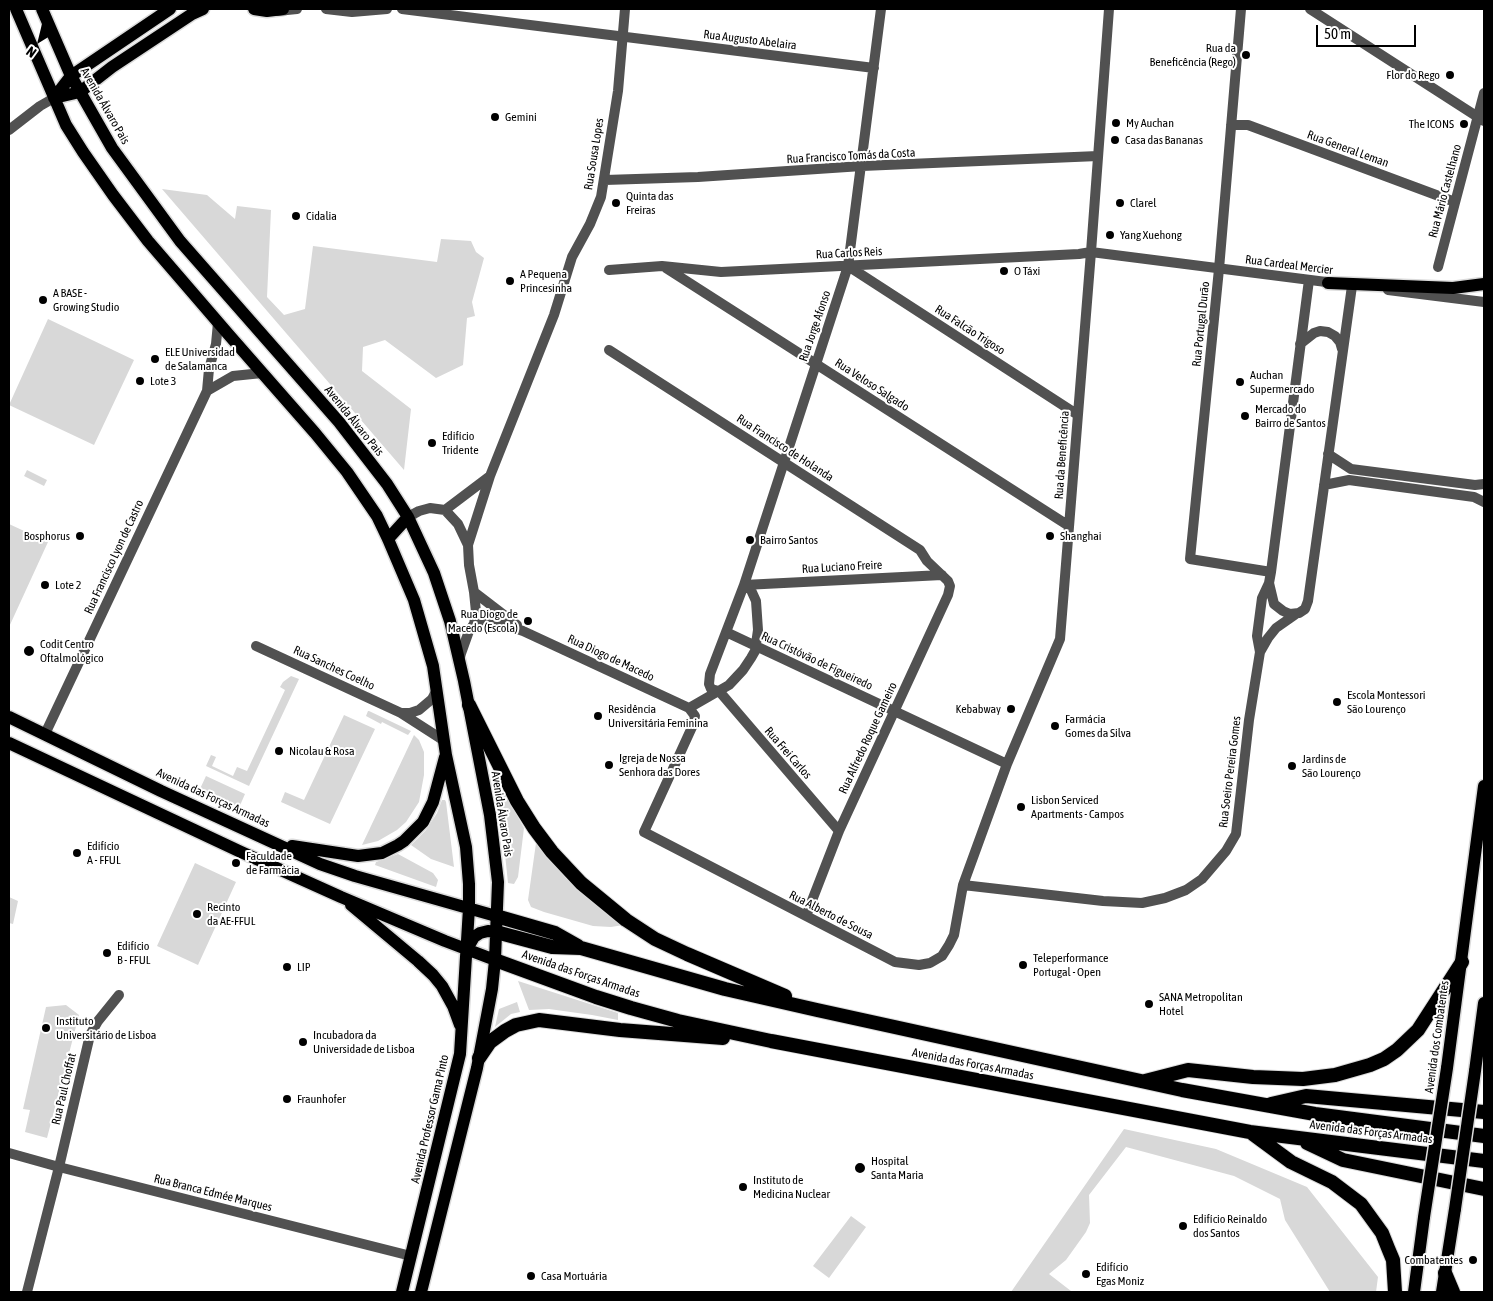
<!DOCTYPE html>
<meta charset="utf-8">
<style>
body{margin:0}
#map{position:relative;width:1493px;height:1301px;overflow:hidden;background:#fff;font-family:"Asap Condensed",sans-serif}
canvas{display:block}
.frame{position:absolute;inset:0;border:10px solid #000;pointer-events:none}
.north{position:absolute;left:15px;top:15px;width:50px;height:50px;-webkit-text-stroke:4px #fff;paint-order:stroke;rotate:216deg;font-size:14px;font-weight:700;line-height:20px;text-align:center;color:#000}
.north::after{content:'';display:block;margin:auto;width:18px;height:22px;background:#000;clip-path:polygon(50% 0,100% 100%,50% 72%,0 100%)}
.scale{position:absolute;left:1316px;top:25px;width:100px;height:22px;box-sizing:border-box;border:2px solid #000;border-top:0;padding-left:6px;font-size:15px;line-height:18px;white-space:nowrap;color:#000;-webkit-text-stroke:4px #fff;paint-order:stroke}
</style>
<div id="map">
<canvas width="1493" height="1301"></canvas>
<div class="frame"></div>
<div class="north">N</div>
<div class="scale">50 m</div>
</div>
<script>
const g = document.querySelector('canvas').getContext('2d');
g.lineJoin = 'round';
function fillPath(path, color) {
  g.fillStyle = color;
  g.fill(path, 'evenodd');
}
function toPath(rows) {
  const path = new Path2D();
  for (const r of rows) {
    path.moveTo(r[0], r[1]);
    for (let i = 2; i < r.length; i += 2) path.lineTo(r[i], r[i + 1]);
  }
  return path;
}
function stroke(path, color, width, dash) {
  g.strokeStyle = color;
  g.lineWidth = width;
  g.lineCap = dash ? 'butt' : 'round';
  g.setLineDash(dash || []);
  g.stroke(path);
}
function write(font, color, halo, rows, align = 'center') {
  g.font = font + ' "Asap Condensed",sans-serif';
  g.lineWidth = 4;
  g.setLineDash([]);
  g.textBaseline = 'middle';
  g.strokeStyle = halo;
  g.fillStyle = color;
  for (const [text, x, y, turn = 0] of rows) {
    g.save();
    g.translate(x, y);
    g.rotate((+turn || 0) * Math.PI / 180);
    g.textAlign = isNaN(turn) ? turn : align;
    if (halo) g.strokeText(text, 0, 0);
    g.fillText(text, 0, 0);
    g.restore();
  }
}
const green = toPath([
 [162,189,207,195,235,219,237,206,271,210,267,297,284,315,305,309,313,246,437,262,441,239,471,241,476,252,484,258,472,302,475,316,467,318,463,365,436,378,385,340,363,347,362,371,411,409,404,470],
 [48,319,134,360,94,445,9,405],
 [27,470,47,480,44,486,24,476],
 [9,524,48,542,9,627],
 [291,676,299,679,249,786,206,766,211,755,216,757,212,766,233,776,237,767,247,771,285,690,280,687,283,682],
 [368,711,369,711,411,731,408,735,382,722,381,724,366,716],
 [344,715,375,729,330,824,281,802,285,792,304,800],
 [414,735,419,740,424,752,424,775,419,802,406,822,397,830,378,841,362,845],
 [206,776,245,794,238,810,199,791],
 [498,786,502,788,524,828,518,877,514,884,508,883],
 [442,800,445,800,446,802,454,867,431,859,411,845,426,830,437,813],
 [536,843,581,892,623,925,611,927,593,926,544,912,531,907,528,900],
 [398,854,433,873,438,880,436,887,375,865,376,862],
 [195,863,236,882,198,965,157,946],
 [9,897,18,901,13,924,9,923],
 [518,981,618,1013,618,1020,592,1015,549,1009,529,1010],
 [517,1002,520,1012,511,1014,495,1027,499,1009],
 [66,1005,79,1015,47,1138,25,1132,30,1110,23,1109,46,1007],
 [1124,1129,1216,1149,1307,1187,1378,1277,1376,1292,1330,1292,1285,1220,1280,1199,1234,1176,1126,1147,1089,1195,1090,1223,1086,1232,1066,1260,1049,1274,1071,1291,1070,1292,1011,1292],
 [851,1216,866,1227,829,1278,813,1266]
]);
const minor = toPath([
 [326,9,352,12,387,9],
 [402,9,874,68],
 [1241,9,1219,269,1190,559,1271,572],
 [1310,9,1484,121],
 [277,11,297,9],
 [1231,125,1248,125,1455,202],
 [9,130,40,106,54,98],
 [605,180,698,177,862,166,1098,156],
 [848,266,1078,415],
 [1438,267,1484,93],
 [666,268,1069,526],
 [609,270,662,266,721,272,1079,254,1091,252,1334,283],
 [1388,290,1484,302],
 [1300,344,1314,333,1320,331,1328,332,1335,336,1340,342,1342,349],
 [609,350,920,550,927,561,948,581,950,586,948,595,839,831,806,916],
 [207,391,233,376,262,373],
 [1328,454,1351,469,1475,485,1484,484],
 [1324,485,1349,480,1474,497,1484,502],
 [445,510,458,524,468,545],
 [408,517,419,511,430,508,445,510,490,476],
 [1269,583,1274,604,1283,611,1290,614,1299,613,1305,609,1308,601,1352,286],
 [744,585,942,575],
 [474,592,517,625],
 [474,624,476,612,474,592,469,565,468,545,490,476,554,315,572,257,590,224,601,197,618,91,625,9],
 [726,632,1007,764],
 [256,646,401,713,443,740],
 [1260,652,1268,638,1276,628,1296,614],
 [459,659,469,631,474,624,486,621,499,623,523,631,689,708,695,716,693,725,644,832,895,962,919,965,930,963,942,956,949,945,954,935,963,885,1007,764,1060,639,1091,252,1109,9],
 [719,691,711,689,709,684,710,674,744,585,848,266,881,9],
 [719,691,839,831],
 [689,708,729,685,743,670,751,658,755,651,758,630,756,601,751,590,744,585],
 [401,713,410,713,419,710,432,699,437,690],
 [45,734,207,391,209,369,216,344,218,323],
 [963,885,1103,901,1142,903,1165,898,1186,890,1202,879,1226,851,1236,834,1249,720,1260,652,1257,636,1262,598,1269,583,1271,572,1309,280],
 [9,1153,59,1167,411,1256],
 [27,1292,59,1167,90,1035,98,1021,119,995]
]);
const primary = toPath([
 [16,9,66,125,83,152,113,195,148,241,229,335,315,433,347,472,377,516,388,539,414,600,433,666,446,755,466,847,469,884,469,908,460,1054,402,1292],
 [42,9,71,76,112,148,180,241,339,422,387,484,408,517,434,573,450,621,464,681,490,815,498,882,495,960,492,989,477,1068,421,1292],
 [254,9,267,11,283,9],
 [54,98,80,92,112,67,192,14,203,9],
 [54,98,71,76,170,9],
 [1328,283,1453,288,1484,284],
 [388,539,408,517],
 [9,717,161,791,320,864,355,876,496,916],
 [9,743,241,852,341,897,445,941,495,960],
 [292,846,358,856,382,853,398,845,404,841,423,822,433,802,445,757],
 [351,905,418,961,433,975,442,986,453,1006,460,1025],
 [467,949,474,937,480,933,488,931,496,932],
 [1447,1068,1484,786],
 [1475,1071,1484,1003],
 [1414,1292,1424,1217],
 [1442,1292,1455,1209]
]);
const trunk = toPath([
 [469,705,517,801,534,828,552,852,581,883,626,920,655,939,687,954,785,996],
 [496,916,555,933,578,946],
 [496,932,552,947,581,948,725,989,817,1010,1182,1090,1315,1114,1484,1136],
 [495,960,596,997,631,1008,678,1021,771,1041,1250,1132,1484,1161],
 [479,1058,490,1042,505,1031,516,1025,539,1020,620,1030,723,1038],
 [1145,1081,1188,1070,1253,1077,1303,1079,1335,1075,1370,1065,1384,1059,1397,1050,1418,1030,1462,962],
 [1271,1104,1306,1096,1484,1112],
 [1253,1134,1291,1162,1332,1182,1361,1204,1382,1233,1388,1248,1393,1260,1395,1292],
 [1307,1143,1343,1160,1484,1189],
 [1445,1273,1453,1292]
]);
const primaryBridge = toPath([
 [1455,1209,1475,1071],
 [1424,1217,1447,1068]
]);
const markers = [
 [1246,55,5,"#000"],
 [1450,75,5,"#000"],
 [495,117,5,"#000"],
 [1116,123,5,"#000"],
 [1464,124,5,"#000"],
 [1115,140,5,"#000"],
 [616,203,5,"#000"],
 [1120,203,5,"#000"],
 [296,216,5,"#000"],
 [1110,235,5,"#000"],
 [1004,271,5,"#000"],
 [510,281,5,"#000"],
 [43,300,5,"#000"],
 [155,359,5,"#000"],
 [140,381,5,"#000"],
 [1240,382,5,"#000"],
 [1245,416,5,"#000"],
 [432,443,5,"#000"],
 [80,536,5,"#000"],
 [1050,536,5,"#000"],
 [750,540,5,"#000"],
 [45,585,5,"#000"],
 [528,621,5,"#000"],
 [29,651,6,"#000"],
 [1337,702,5,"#000"],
 [1011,709,5,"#000"],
 [598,716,5,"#000"],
 [1055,726,5,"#000"],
 [279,751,5,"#000"],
 [609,765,5,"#000"],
 [1292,766,5,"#000"],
 [1021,807,5,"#000"],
 [77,853,5,"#000"],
 [236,863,5,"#000"],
 [197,914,5,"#000"],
 [107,953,5,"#000"],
 [1023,965,5,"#000"],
 [287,967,5,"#000"],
 [1149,1004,5,"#000"],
 [46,1028,5,"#000"],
 [303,1042,5,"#000"],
 [287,1099,5,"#000"],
 [860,1168,6,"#000"],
 [743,1187,5,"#000"],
 [1183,1226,5,"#000"],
 [1473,1260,5,"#000"],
 [1086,1274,5,"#000"],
 [531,1276,5,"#000"]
];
const streetNames = [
 ["Rua Augusto Abelaira",750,40,7],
 ["Avenida Álvaro Pais",105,106,60],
 ["Rua General Leman",1348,149,20],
 ["Rua Sousa Lopes",594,154,-81],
 ["Rua Francisco Tomás da Costa",851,156,-3],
 ["Rua Mário Castelhano",1445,191,-75],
 ["Rua Carlos Reis",849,253,-3],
 ["Rua Cardeal Mercier",1289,265,7],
 ["Rua Portugal Durão",1201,324,-84],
 ["Rua Jorge Afonso",815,326,-71],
 ["Rua Falcão Trigoso",970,330,33],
 ["Rua Veloso Salgado",872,385,33],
 ["Avenida Álvaro Pais",354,421,51],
 ["Rua Francisco de Holanda",785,448,33],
 ["Rua da Beneficência",1062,455,-86],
 ["Rua Francisco Lyon de Castro",114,557,-65],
 ["Rua Luciano Freire",842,567,-3],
 ["Rua Diogo de Macedo",611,658,25],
 ["Rua Cristóvão de Figueiredo",817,661,25],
 ["Rua Sanches Coelho",334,668,25],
 ["Rua Alfredo Roque Gameiro",868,738,-65],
 ["Rua Frei Carlos",788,753,49],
 ["Rua Soeiro Pereira Gomes",1230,772,-83],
 ["Avenida das Forças Armadas",213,798,25],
 ["Avenida Álvaro Pais",502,814,81],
 ["Rua Alberto de Sousa",831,915,27],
 ["Avenida das Forças Armadas",581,974,19],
 ["Avenida dos Combatentes",1437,1037,-82],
 ["Avenida das Forças Armadas",973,1064,11],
 ["Rua Paul Choffat",64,1089,-77],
 ["Avenida Professor Gama Pinto",430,1119,-77],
 ["Avenida das Forças Armadas",1371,1132,7],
 ["Rua Branca Edmée Marques",213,1193,14]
];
const poiNames = [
 ["Rua da",1236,48,"right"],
 ["Beneficência (Rego)",1236,62,"right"],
 ["Flor do Rego",1440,75,"right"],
 ["Gemini",505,117],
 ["My Auchan",1126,123],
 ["The ICONS",1454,124,"right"],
 ["Casa das Bananas",1125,140],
 ["Quinta das",626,196],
 ["Freiras",626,210],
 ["Clarel",1130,203],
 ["Cidalia",306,216],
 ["Yang Xuehong",1120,235],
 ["O Táxi",1014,271],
 ["A Pequena",520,274],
 ["Princesinha",520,288],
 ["A BASE -",53,293],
 ["Growing Studio",53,307],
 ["ELE Universidad",165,352],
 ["de Salamanca",165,366],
 ["Auchan",1250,375],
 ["Supermercado",1250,389],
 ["Lote 3",150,381],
 ["Mercado do",1255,409],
 ["Bairro de Santos",1255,423],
 ["Edifício",442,436],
 ["Tridente",442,450],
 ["Bosphorus",70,536,"right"],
 ["Shanghai",1060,536],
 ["Bairro Santos",760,540],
 ["Lote 2",55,585],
 ["Rua Diogo de",518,614,"right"],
 ["Macedo (Escola)",518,628,"right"],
 ["Codit Centro",40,644],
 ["Oftalmológico",40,658],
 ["Escola Montessori",1347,695],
 ["São Lourenço",1347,709],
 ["Residência",608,709],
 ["Universitária Feminina",608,723],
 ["Kebabway",1001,709,"right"],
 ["Farmácia",1065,719],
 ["Gomes da Silva",1065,733],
 ["Nicolau & Rosa",289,751],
 ["Igreja de Nossa",619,758],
 ["Senhora das Dores",619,772],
 ["Jardins de",1302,759],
 ["São Lourenço",1302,773],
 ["Lisbon Serviced",1031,800],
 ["Apartments - Campos",1031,814],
 ["Edifício",87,846],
 ["A - FFUL",87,860],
 ["Faculdade",246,856],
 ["de Farmácia",246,870],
 ["Recinto",207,907],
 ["da AE-FFUL",207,921],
 ["Edifício",117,946],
 ["B - FFUL",117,960],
 ["Teleperformance",1033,958],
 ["Portugal - Open",1033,972],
 ["LIP",297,967],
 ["SANA Metropolitan",1159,997],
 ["Hotel",1159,1011],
 ["Instituto",56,1021],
 ["Universitário de Lisboa",56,1035],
 ["Incubadora da",313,1035],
 ["Universidade de Lisboa",313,1049],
 ["Fraunhofer",297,1099],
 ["Hospital",871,1161],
 ["Santa Maria",871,1175],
 ["Instituto de",753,1180],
 ["Medicina Nuclear",753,1194],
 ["Edifício Reinaldo",1193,1219],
 ["dos Santos",1193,1233],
 ["Combatentes",1463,1260,"right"],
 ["Edifício",1096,1267],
 ["Egas Moniz",1096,1281],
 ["Casa Mortuária",541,1276]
];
fillPath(green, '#d8d8d8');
stroke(primary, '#dbdbdb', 15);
stroke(trunk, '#dbdbdb', 16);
stroke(minor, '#515151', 10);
stroke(primary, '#000', 12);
stroke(trunk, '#000', 14);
stroke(primaryBridge, '#dbdbdb', 15, []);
stroke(primaryBridge, '#000', 12);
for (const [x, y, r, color] of markers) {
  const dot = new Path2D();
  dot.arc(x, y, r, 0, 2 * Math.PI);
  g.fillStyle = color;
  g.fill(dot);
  stroke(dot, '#fff', 2);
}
write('12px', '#000', '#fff', streetNames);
write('12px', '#000', '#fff', poiNames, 'left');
</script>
